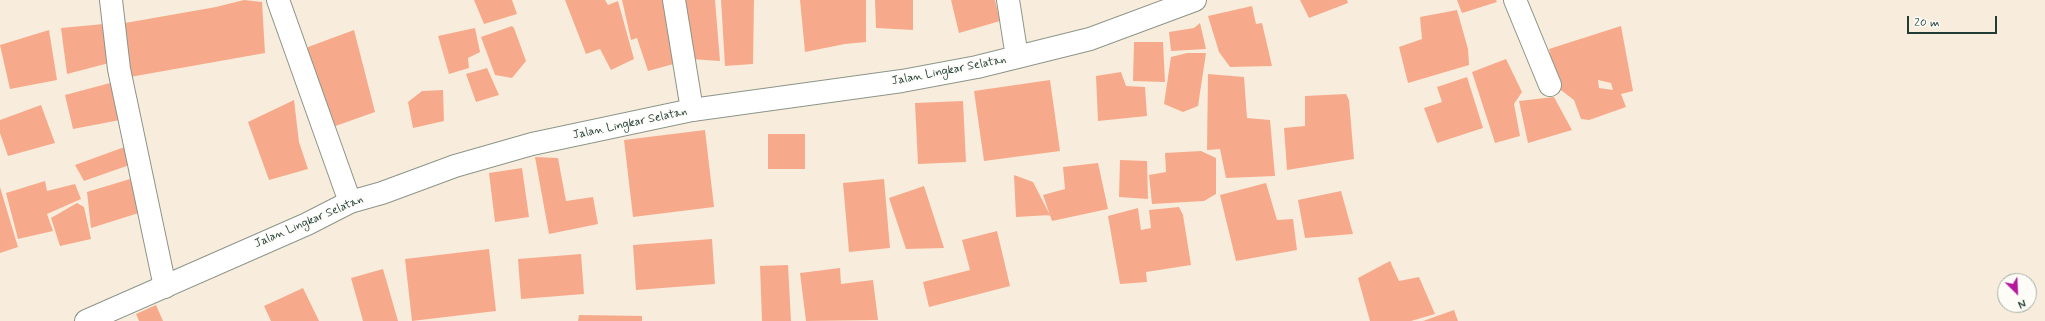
<!DOCTYPE html>
<style>
body{margin:0}
#map{position:relative;width:2045px;height:321px;overflow:hidden;background:#f8eddc;font-family:Mynerve,sans-serif}
canvas{display:block}
.north{position:absolute;left:1997px;top:273px;width:40px;height:40px;box-sizing:border-box;background:#fdfcf7;border:1px solid #a4b0a9;border-radius:50%;rotate:156deg;font-size:11px;font-weight:700;line-height:16px;text-align:center;color:#1f3d34}
.north::after{content:'';display:block;margin:auto;width:14px;height:18px;background:#b5179e;clip-path:polygon(50% 0,100% 100%,50% 72%,0 100%)}
.scale{position:absolute;left:1907px;top:16px;width:90px;height:18px;box-sizing:border-box;border:2px solid #1f3d34;border-top:0;padding-left:5px;font-size:12px;line-height:14px;white-space:nowrap;color:#1f3d34;-webkit-text-stroke:3px #fdfcf7;paint-order:stroke}
</style>
<div id="map">
<canvas width="2045" height="321"></canvas>
<div class="north">N</div>
<div class="scale">20 m</div>
</div>
<script>
const g = document.querySelector('canvas').getContext('2d');
g.lineJoin = 'round';
function fillPath(path, color) {
  g.fillStyle = color;
  g.fill(path, 'evenodd');
}
function toPath(rows) {
  const path = new Path2D();
  for (const r of rows) {
    path.moveTo(r[0], r[1]);
    for (let i = 2; i < r.length; i += 2) path.lineTo(r[i], r[i + 1]);
  }
  return path;
}
function stroke(path, color, width, dash) {
  g.strokeStyle = color;
  g.lineWidth = width;
  g.lineCap = dash ? 'butt' : 'round';
  g.setLineDash(dash || []);
  g.stroke(path);
}
function write(font, color, halo, rows, align = 'center') {
  g.font = font + ' Mynerve,sans-serif';
  g.lineWidth = 3;
  g.setLineDash([]);
  g.textBaseline = 'middle';
  g.strokeStyle = halo;
  g.fillStyle = color;
  for (const [text, x, y, turn = 0] of rows) {
    g.save();
    g.translate(x, y);
    g.rotate((+turn || 0) * Math.PI / 180);
    g.textAlign = isNaN(turn) ? turn : align;
    if (halo) g.strokeText(text, 0, 0);
    g.fillText(text, 0, 0);
    g.restore();
  }
}
const building = toPath([
 [244,0,262,2,265,53,130,77,125,23,216,7],
 [474,0,512,0,517,14,484,24],
 [565,0,605,0,608,5,618,1,634,59,611,70,600,49,586,54],
 [622,0,669,0,681,62,648,71,637,38,631,40],
 [682,0,715,0,720,61,690,59],
 [721,0,754,0,753,64,725,66],
 [800,0,866,0,866,42,845,44,805,52],
 [875,0,913,0,913,30,876,28],
 [951,0,995,0,1000,21,959,33],
 [1300,0,1347,0,1348,3,1309,18],
 [1457,0,1496,0,1497,2,1462,13],
 [1252,6,1256,24,1262,23,1272,66,1230,67,1219,52,1208,16],
 [1457,10,1468,49,1469,65,1408,83,1399,47,1422,39,1420,17],
 [1200,23,1206,49,1171,51,1169,32,1194,28],
 [104,24,109,63,67,74,61,28],
 [512,26,514,28,526,61,512,78,495,75,481,37],
 [1621,26,1633,91,1621,94,1626,107,1589,120,1581,119,1574,100,1558,88,1549,49],
 [1598,80,1611,83,1613,90,1599,88],
 [475,28,480,52,468,58,469,68,449,74,438,36],
 [49,30,57,80,10,89,0,45],
 [354,30,375,112,327,129,305,68,308,47],
 [1134,42,1163,42,1165,82,1133,81],
 [1187,53,1206,53,1198,106,1183,112,1164,104,1171,57],
 [1506,59,1522,92,1514,104,1520,136,1495,143,1472,72],
 [487,68,499,95,476,102,466,74],
 [1121,72,1126,86,1145,87,1147,116,1098,121,1096,76],
 [1208,74,1244,77,1247,118,1270,120,1275,176,1226,178,1220,149,1207,150],
 [1467,77,1483,128,1437,143,1424,108,1442,102,1437,87],
 [1050,80,1060,151,984,161,974,91],
 [114,82,120,120,73,129,65,95],
 [443,90,444,121,413,128,408,102,422,91],
 [1346,94,1349,100,1354,159,1287,170,1284,128,1305,126,1305,96],
 [1554,97,1572,130,1528,143,1519,101],
 [294,100,299,142,308,169,269,180,248,122],
 [963,101,966,162,918,164,915,103],
 [41,105,55,143,8,156,0,133,0,120],
 [705,130,714,207,633,217,624,140],
 [768,134,805,134,805,169,768,169],
 [130,145,135,163,84,181,75,165],
 [1201,151,1216,158,1216,194,1204,201,1152,204,1149,175,1166,172,1165,153],
 [535,157,558,158,566,201,593,197,598,224,549,234],
 [1120,160,1147,161,1148,199,1119,197],
 [1098,163,1108,209,1052,221,1043,195,1065,189,1063,167],
 [522,168,529,217,495,222,489,173],
 [1014,175,1033,182,1050,215,1016,217],
 [130,179,142,212,91,228,87,192],
 [884,179,890,248,849,252,843,183],
 [45,181,47,191,75,184,81,199,47,214,53,231,18,239,6,193],
 [1266,183,1277,220,1293,219,1297,250,1236,261,1220,195],
 [924,186,944,248,906,249,889,198],
 [0,187,18,247,0,253],
 [1341,191,1353,234,1305,238,1298,200],
 [77,203,84,207,91,239,60,246,51,218],
 [1179,207,1183,215,1191,265,1146,272,1147,282,1120,284,1108,216,1138,208,1141,230,1151,228,1149,210],
 [997,231,1010,286,929,307,923,282,970,270,962,240],
 [712,239,715,284,636,290,633,245],
 [489,249,496,311,412,321,405,259],
 [581,254,584,294,521,299,518,259],
 [1390,261,1399,281,1419,277,1435,314,1411,321,1370,321,1358,278],
 [788,265,791,321,762,321,760,266],
 [840,268,841,284,873,280,878,320,806,321,800,273],
 [383,269,398,321,363,321,351,278],
 [303,288,319,321,271,321,264,306],
 [156,305,163,321,139,321,136,314],
 [1454,310,1458,321,1423,321],
 [579,315,642,316,642,321,578,321]
]);
const street = toPath([
 [111,0,119,69,165,287],
 [278,0,350,202],
 [674,0,692,110],
 [1008,0,1017,57],
 [1515,0,1550,85]
]);
const secondary = toPath([
 [86,321,307,224,350,202,382,193,455,166,532,144,692,110,902,81,977,67,1090,39,1195,0]
]);
const streetNames = [
 ["Jalan Lingkar Selatan",949,71,-11],
 ["Jalan Lingkar Selatan",630,124,-12],
 ["Jalan Lingkar Selatan",309,222,-23]
];
fillPath(building, '#f7aa8b');
stroke(street, '#8c9588', 24);
stroke(secondary, '#8c9588', 24);
stroke(street, '#fff', 22);
stroke(secondary, '#fff', 22);
write('12px', '#1f3d34', '#fdfcf7', streetNames);
</script>
